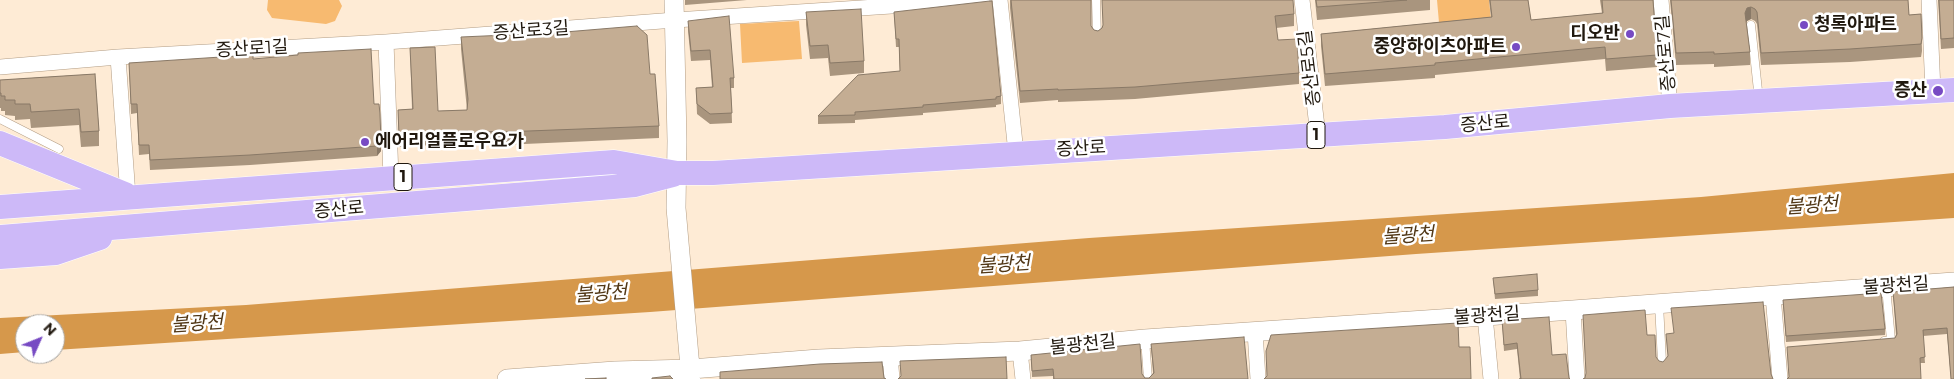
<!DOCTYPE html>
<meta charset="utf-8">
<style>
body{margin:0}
#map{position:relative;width:1954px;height:379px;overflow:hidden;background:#feebd5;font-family:Montserrat,sans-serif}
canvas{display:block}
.north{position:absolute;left:15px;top:314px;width:50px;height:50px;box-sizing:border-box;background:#fff;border:1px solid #a6a39f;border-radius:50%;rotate:46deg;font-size:14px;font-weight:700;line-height:20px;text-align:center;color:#20180e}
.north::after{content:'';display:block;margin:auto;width:18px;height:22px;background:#774ac3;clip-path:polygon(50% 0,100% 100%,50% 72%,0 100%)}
</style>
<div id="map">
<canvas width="1954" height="379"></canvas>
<div class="north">N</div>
</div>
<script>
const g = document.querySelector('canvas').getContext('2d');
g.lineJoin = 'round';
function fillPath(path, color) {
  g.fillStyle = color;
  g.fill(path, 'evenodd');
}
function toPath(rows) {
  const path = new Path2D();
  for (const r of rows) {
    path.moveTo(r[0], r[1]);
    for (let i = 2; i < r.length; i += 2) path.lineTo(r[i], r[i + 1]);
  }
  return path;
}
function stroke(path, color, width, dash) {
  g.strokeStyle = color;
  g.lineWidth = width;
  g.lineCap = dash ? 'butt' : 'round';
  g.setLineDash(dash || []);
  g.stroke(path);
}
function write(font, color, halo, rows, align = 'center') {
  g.font = font + ' Montserrat,"Noto Sans KR",sans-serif';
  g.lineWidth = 5;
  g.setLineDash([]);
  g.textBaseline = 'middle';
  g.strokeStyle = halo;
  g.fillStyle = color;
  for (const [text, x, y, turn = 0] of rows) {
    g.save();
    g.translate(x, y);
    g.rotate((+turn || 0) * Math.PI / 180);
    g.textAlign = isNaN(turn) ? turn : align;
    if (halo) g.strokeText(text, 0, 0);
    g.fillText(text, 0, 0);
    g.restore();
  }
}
const green = toPath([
 [268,0,339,0,342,6,335,21,326,24,272,18,267,10],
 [1437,0,1489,0,1492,30,1440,34],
 [799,21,802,59,742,63,740,24]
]);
const water = toPath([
 [1954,173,1954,218,1416,254,650,312,55,350,55,324,25,324,25,352,0,354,0,318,246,305,1089,238,1701,197]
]);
const service = toPath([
 [1096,0,1097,37],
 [1751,25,1759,100],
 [0,119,59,149],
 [1659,304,1662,362],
 [1145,339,1148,379],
 [1884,341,1891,340,1886,287]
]);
const minor = toPath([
 [1000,0,1016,153],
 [1302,0,1318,135],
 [1661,0,1670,106],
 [1929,0,1933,91],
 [386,42,391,178],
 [118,57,128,196],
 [0,67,118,57,386,42,675,20,984,0],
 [1773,295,1780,379],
 [1573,310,1577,379],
 [1485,316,1491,379],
 [1255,331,1258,379],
 [1020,351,1023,379],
 [890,356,892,379]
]);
const tertiary = toPath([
 [674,0,677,141,676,208,691,379],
 [507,379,615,371,691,369,819,359,1020,351,1145,339,1573,310,1954,282]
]);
const primary = toPath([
 [0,143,125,194],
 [0,207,614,162,677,173,713,173,1445,127,1670,106,1954,90],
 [0,237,613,187,635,185,673,175],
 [0,257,56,253,100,238]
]);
const wall = toPath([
 [685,0,747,0,685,5],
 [1010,0,1091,26,1094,30,1098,31,1102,28,1102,26,1294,14,1294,26,1276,28,1278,40,1299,73,1299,84,1135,99,1058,102,1058,100,1020,103,1010,8],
 [1315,0,1430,0,1430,10,1317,20],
 [1489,0,1528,0,1531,20,1602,13,1600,0,1653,0,1657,55,1657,67,1606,71,1605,59,1435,75,1435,78,1325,86,1321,46,1321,34,1491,17],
 [1670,0,1908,0,1909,15,1921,14,1922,51,1921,57,1850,62,1761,65,1757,24,1755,21,1751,19,1747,21,1746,23,1750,52,1750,65,1714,67,1714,64,1676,65],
 [1938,0,1954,0,1954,48,1941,49],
 [806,12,864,61,864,73,830,76,828,58,810,59,806,25],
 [894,12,1001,96,1001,104,996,105,996,107,923,113,923,115,855,120,855,123,818,124,818,116,900,71,899,47,896,47],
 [688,21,734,78,734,88,731,88,732,123,710,124,697,114,696,88,712,87,710,60,691,61,688,31],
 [461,37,650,74,659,126,659,138,502,145,501,143,469,145,468,143,399,147,398,110,412,109,410,48,438,111,467,110,461,49],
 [253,59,374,104,381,151,377,156,250,165,150,170,149,154,139,155,137,113,131,114,129,63],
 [95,74,99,131,99,146,81,147,79,125,31,128,30,119,15,120,15,116,5,115,5,111,1,111,1,108,0,108,0,80],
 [1493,278,1538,290,1538,296,1495,299],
 [1954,287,1954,379,1951,379,1947,334,1923,336,1925,363,1920,363,1895,338,1896,335,1893,292],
 [1783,300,1885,329,1885,335,1786,342],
 [1502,320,1552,355,1569,378,1520,379,1517,349,1504,351],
 [1151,344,1248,379,1053,379,1053,376,1032,377,1031,355,1142,374,1145,378,1149,378,1153,373]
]);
const shadedWall = toPath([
 [1751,7,1751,19,1747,21,1745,25,1745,13,1747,8],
 [381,142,381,151,377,156,377,146]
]);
const building = toPath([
 [1011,0,1091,0,1091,26,1094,30,1098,31,1102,28,1103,25,1102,0,1293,0,1294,14,1275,16,1278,40,1297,39,1299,73,1135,87,1058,90,1058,89,1020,91,1011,0],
 [1316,0,1407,0,1317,7,1316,0],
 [1490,0,1528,0,1531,20,1603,13,1602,0,1653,0,1657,55,1606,59,1605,47,1435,63,1435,65,1325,74,1321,34,1492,17,1490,0],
 [1671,0,1908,0,1909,15,1921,14,1922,38,1921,44,1850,49,1761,53,1757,12,1755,9,1751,7,1747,8,1745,13,1750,52,1714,54,1714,52,1676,53,1671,0],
 [1939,0,1954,0,1954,38,1941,39,1939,0],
 [990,1,992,1,1001,96,996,97,996,99,923,105,923,107,855,112,855,115,818,116,858,75,900,71,899,39,896,39,894,12,990,1],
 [861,9,864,61,830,63,828,45,810,46,806,12,861,9],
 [729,16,734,78,730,78,732,113,710,114,697,104,696,88,713,87,710,50,691,51,688,21,729,16],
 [637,26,647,35,650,74,655,74,659,126,502,132,501,131,469,133,468,131,399,135,398,110,413,109,410,48,435,47,438,111,467,110,468,99,461,37,553,33,637,26],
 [371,49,374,104,379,104,380,114,381,142,377,146,250,155,150,160,149,145,139,145,137,104,131,104,129,63,221,57,253,55,253,59,298,55,298,53,371,49],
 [95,74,99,131,81,132,79,109,31,112,30,104,15,104,15,100,5,100,5,96,1,96,1,93,0,93,0,80,95,74],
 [1537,274,1538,290,1495,294,1493,278,1537,274],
 [1954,287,1954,379,1951,379,1947,328,1923,330,1925,357,1920,358,1921,379,1787,379,1789,377,1787,347,1895,338,1897,334,1893,292,1954,287],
 [1881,293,1885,329,1786,336,1783,300,1881,293],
 [1763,302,1771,374,1773,379,1583,379,1585,378,1586,373,1583,315,1645,310,1647,335,1655,335,1656,357,1659,361,1663,362,1668,356,1666,334,1674,333,1671,308,1763,302],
 [1549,317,1552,355,1566,354,1569,378,1570,379,1519,379,1521,379,1517,343,1504,345,1502,320,1549,317],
 [1458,323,1459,347,1470,347,1471,379,1264,379,1267,376,1266,351,1271,335,1458,323],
 [1244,337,1248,379,1054,379,1053,369,1032,371,1031,355,1140,344,1142,374,1145,378,1149,378,1154,373,1151,344,1244,337],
 [1006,357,1007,379,898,379,901,376,900,361,1006,357],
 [882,362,884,378,886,379,720,379,720,372,820,364,882,362],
 [670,376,673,379,652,379,652,378,670,376],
 [606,378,606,379,585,379,606,378]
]);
const markers = [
 [1804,25,5,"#774ac3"],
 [1630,34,5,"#774ac3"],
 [1516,47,5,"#774ac3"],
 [1938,91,6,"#774ac3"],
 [365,142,5,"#774ac3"]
];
const shields = [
 [1316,135,18],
 [403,177,18]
];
const shieldNames = [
 ["1",1316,135],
 ["1",403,177]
];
const poiNames = [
 ["청록아파트",1814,25,"left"],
 ["디오반",1620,34],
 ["중앙하이츠아파트",1506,47],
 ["증산",1927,91],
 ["에어리얼플로우요가",375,142,"left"]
];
const streetNames = [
 ["증산로3길",531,31,-4],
 ["증산로1길",252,49,-3],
 ["증산로7길",1666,53,-95],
 ["증산로5길",1310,68,-97],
 ["증산로",1485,124,-5],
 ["증산로",1081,149,-3],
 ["증산로",339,210,-5],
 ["불광천길",1896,286,-4],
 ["불광천길",1487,316,-4],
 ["불광천길",1083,345,-6]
];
const waterNames = [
 ["불광천",1812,206,-4],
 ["불광천",1408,236,-4],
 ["불광천",1004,265,-4],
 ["불광천",601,294,-4],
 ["불광천",197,324,-4]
];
fillPath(green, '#f7ba70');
fillPath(water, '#d6984b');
stroke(service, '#b29c83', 9);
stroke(minor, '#b29c83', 16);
stroke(tertiary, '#b29c83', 20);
stroke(primary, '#fff', 25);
stroke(service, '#fff', 8);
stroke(minor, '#fff', 15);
stroke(tertiary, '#fff', 19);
stroke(primary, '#cdb9f8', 24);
fillPath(wall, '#a9957e');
fillPath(shadedWall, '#897967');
fillPath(building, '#c4ad93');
stroke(building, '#897967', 1);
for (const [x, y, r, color] of markers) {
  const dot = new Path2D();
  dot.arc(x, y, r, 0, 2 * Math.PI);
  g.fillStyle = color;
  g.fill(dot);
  stroke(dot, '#fff', 2);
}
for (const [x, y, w] of shields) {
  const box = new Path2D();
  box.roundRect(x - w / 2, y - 13.5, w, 27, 4);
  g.fillStyle = '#fff';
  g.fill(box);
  stroke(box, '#20180e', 1);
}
write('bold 16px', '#20180e', null, shieldNames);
write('bold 18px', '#20180e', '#fff', poiNames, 'right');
write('18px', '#20180e', '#fff', streetNames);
write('italic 19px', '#523817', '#fff', waterNames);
</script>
